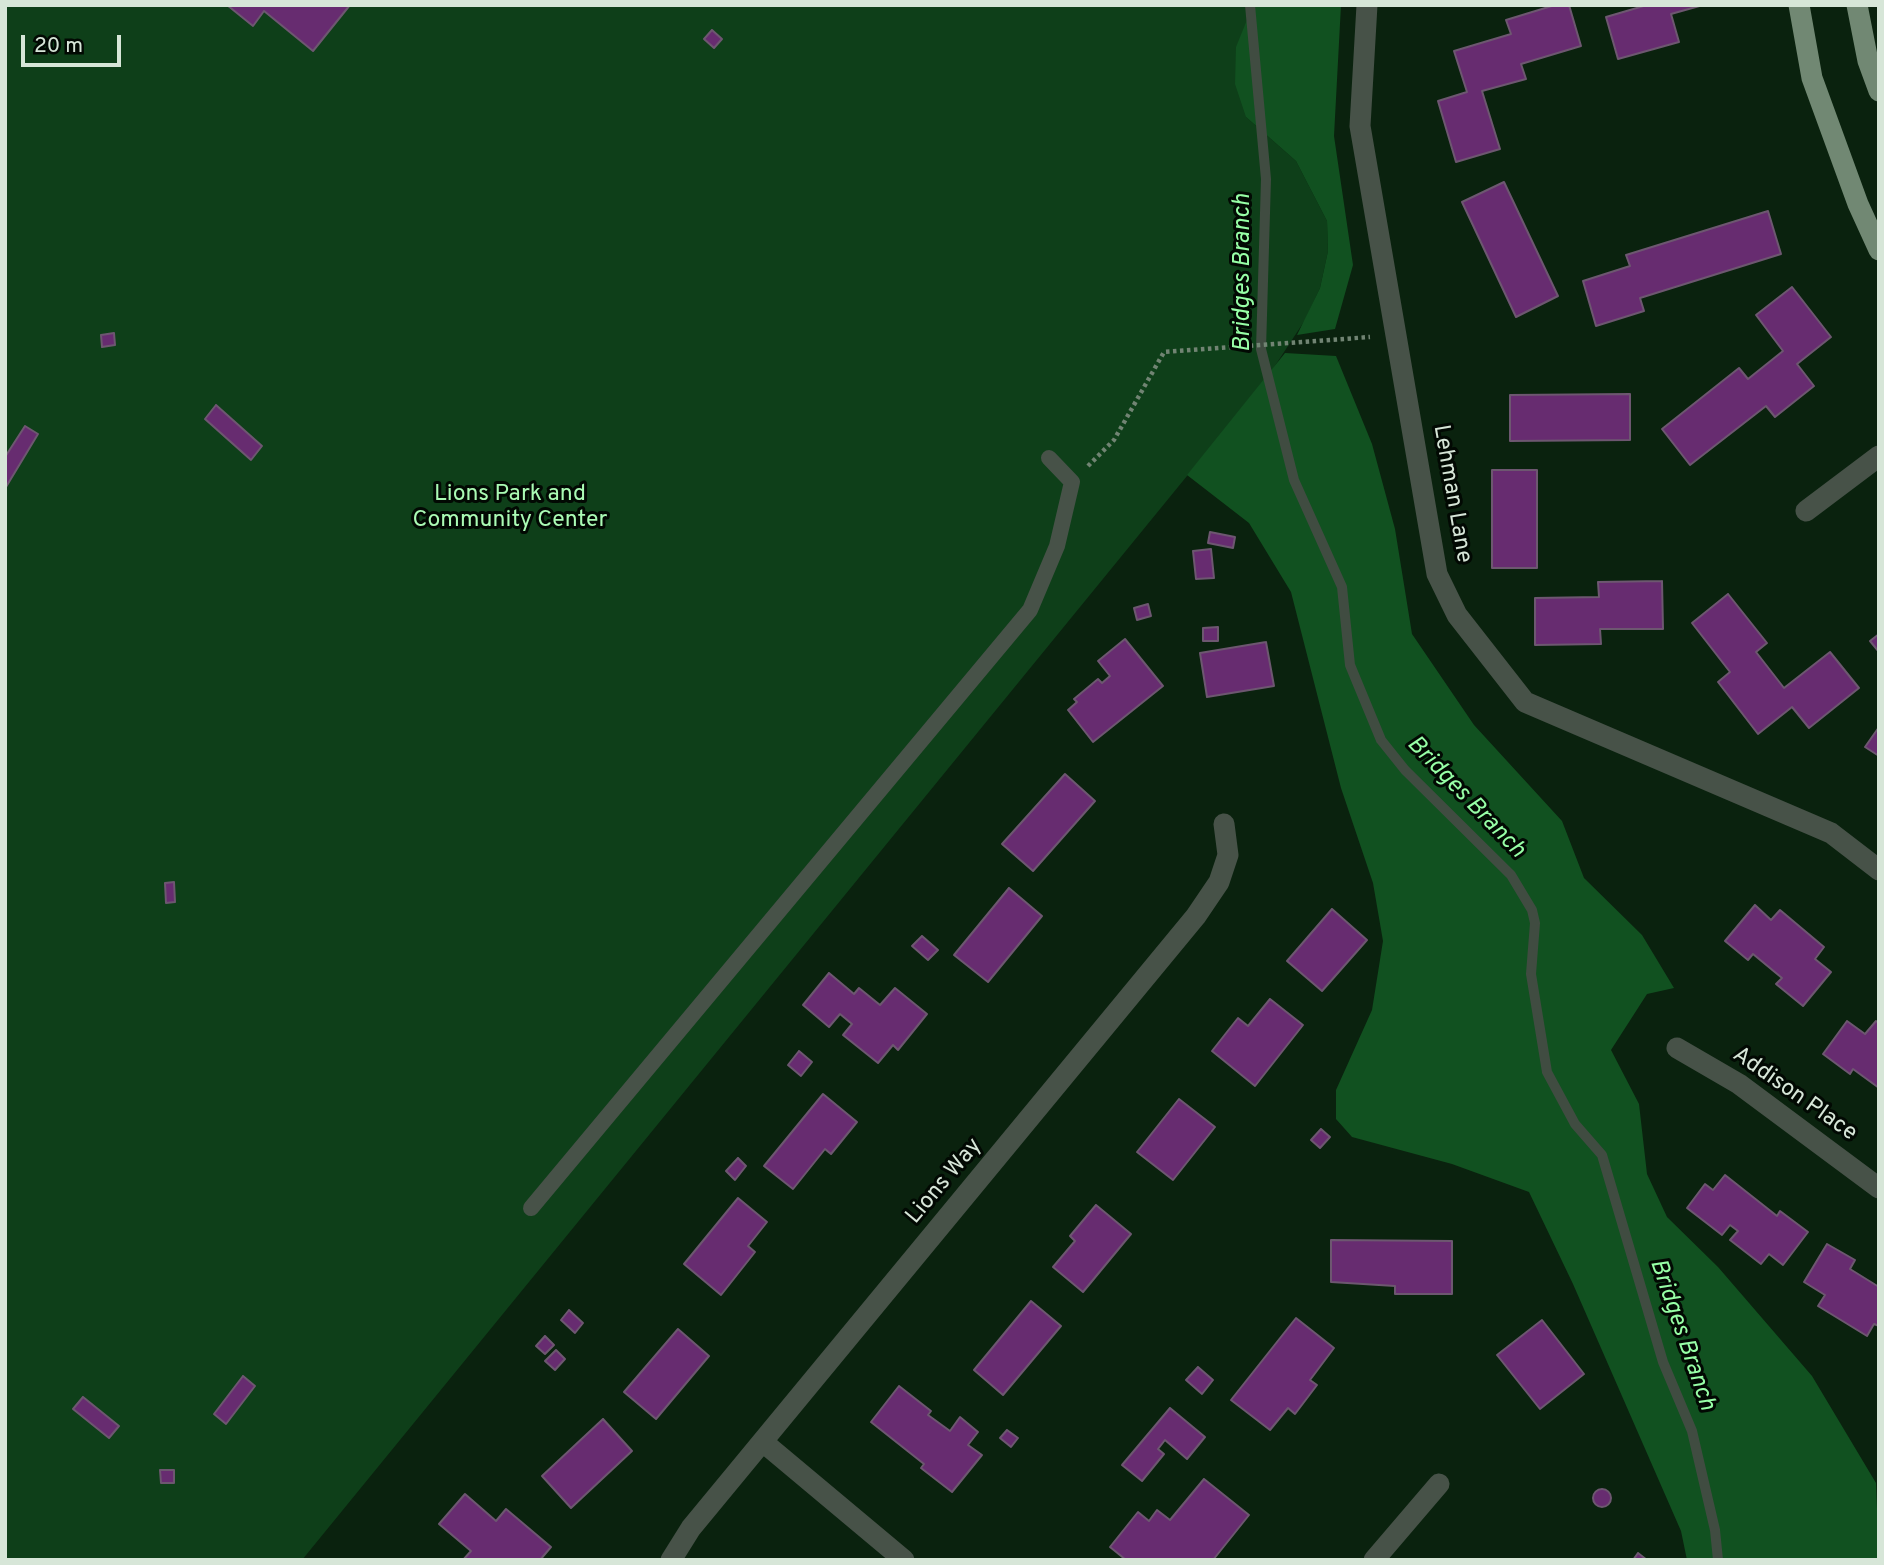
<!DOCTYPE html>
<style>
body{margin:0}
#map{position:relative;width:1884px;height:1565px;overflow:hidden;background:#0a220e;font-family:Overpass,sans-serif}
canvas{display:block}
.frame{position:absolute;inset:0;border:7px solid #d7e6d8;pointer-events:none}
.scale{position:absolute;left:21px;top:35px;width:100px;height:32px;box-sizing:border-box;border:4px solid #d7e6d8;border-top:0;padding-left:9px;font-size:21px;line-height:24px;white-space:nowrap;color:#d7e6d8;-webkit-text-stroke:5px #020903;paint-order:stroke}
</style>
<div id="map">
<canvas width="1884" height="1565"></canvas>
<div class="frame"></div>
<div class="scale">20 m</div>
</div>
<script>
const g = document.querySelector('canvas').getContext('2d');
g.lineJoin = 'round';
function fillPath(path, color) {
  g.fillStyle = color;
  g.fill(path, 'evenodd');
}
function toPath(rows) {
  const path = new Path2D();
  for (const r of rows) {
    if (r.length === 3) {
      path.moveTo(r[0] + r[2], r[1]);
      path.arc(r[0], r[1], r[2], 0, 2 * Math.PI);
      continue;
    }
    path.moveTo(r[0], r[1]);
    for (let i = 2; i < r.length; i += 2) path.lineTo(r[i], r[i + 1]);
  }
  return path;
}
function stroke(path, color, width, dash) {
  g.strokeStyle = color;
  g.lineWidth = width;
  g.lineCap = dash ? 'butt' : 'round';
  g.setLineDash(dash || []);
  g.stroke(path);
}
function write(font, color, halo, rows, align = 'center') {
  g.font = font + ' Overpass,sans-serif';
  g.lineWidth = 6;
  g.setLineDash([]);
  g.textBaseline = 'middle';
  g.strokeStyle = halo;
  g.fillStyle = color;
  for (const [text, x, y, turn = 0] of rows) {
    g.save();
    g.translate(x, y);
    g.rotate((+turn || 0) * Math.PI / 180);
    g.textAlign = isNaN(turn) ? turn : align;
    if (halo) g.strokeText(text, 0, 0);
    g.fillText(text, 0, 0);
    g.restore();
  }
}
const green = toPath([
 [5,5,1253,5,1249,13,1246,117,1296,161,1327,221,1328,251,1320,288,1305,320,1267,378,302,1560,5,1560]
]);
const forest = toPath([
 [1253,5,1341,5,1334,136,1353,265,1335,329,1297,335,1320,288,1328,251,1327,221,1296,161,1246,117,1235,84,1236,47],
 [1285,353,1336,356,1372,444,1395,529,1412,634,1474,725,1562,821,1584,878,1642,935,1674,988,1647,994,1611,1050,1639,1104,1647,1174,1667,1217,1718,1267,1812,1376,1876,1483,1879,1560,1687,1560,1681,1531,1573,1284,1529,1192,1452,1164,1352,1137,1336,1119,1336,1090,1372,1010,1383,941,1373,883,1341,788,1291,592,1249,523,1187,475]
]);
const stream = toPath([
 [1250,5,1266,179,1261,349,1294,480,1342,587,1350,665,1381,740,1405,770,1511,875,1532,910,1535,923,1531,974,1547,1072,1575,1124,1602,1155,1663,1362,1692,1431,1715,1530,1718,1560]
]);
const building = toPath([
 [227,5,350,5,313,51,264,11,253,26,227,5],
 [1555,5,1569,5,1581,46,1521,64,1526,79,1482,91,1500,149,1456,162,1438,101,1467,92,1454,51,1511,34,1506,20,1555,5],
 [1647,5,1703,5,1671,14,1679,42,1618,59,1606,17,1647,5],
 [712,30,722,39,714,48,704,39,712,30],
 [1504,182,1558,296,1516,317,1462,202,1504,182],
 [1768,211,1781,254,1640,298,1644,311,1596,326,1583,281,1630,266,1626,255,1768,211],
 [1792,287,1831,337,1797,364,1814,386,1775,417,1766,406,1690,465,1662,429,1739,368,1748,379,1783,351,1756,315,1792,287],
 [114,333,115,345,102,347,101,335,114,333],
 [1630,394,1630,440,1510,441,1510,395,1630,394],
 [216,405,262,446,251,460,205,419,216,405],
 [25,426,38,434,6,487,5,457,25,426],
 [1492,470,1537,470,1537,568,1492,568,1492,470],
 [1210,532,1235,537,1233,548,1208,543,1210,532],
 [1211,549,1214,578,1196,579,1193,551,1211,549],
 [1662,581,1663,629,1600,629,1601,644,1535,645,1535,598,1599,597,1598,582,1662,581],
 [1728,594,1767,643,1756,652,1784,688,1830,652,1859,688,1809,728,1792,707,1758,734,1718,682,1730,672,1692,623,1728,594],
 [1148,604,1151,616,1137,620,1134,608,1148,604],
 [1218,627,1218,641,1203,641,1203,628,1218,627],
 [1879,634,1879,652,1870,641,1879,634],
 [1125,639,1163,686,1093,742,1068,710,1077,702,1074,699,1098,679,1102,683,1110,676,1098,661,1125,639],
 [1266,642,1274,686,1207,697,1200,653,1266,642],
 [1879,727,1879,756,1865,747,1879,727],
 [1065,774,1095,801,1033,871,1002,844,1065,774],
 [174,882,175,902,166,903,165,883,174,882],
 [1009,888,1042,916,988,982,954,955,1009,888],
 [1755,905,1771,920,1780,910,1824,947,1815,959,1831,972,1803,1006,1776,984,1782,978,1753,954,1748,960,1725,941,1755,905],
 [1332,909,1367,940,1322,991,1287,961,1332,909],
 [922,936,938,950,928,960,912,946,922,936],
 [829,973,854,994,859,988,880,1005,895,988,927,1014,898,1050,893,1045,878,1063,843,1035,852,1024,840,1014,829,1027,803,1005,829,973],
 [1270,999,1303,1025,1255,1086,1212,1051,1238,1018,1248,1026,1270,999],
 [1847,1021,1865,1034,1876,1021,1879,1023,1879,1088,1853,1069,1850,1074,1823,1054,1847,1021],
 [799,1051,812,1062,801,1076,788,1065,799,1051],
 [823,1094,857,1122,831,1154,825,1149,793,1189,764,1166,823,1094],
 [1179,1099,1215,1127,1173,1180,1137,1152,1179,1099],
 [1321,1129,1330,1137,1320,1148,1311,1140,1321,1129],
 [738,1158,746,1166,735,1180,726,1171,738,1158],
 [1725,1175,1777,1216,1780,1211,1808,1232,1783,1265,1769,1254,1761,1264,1730,1240,1738,1231,1730,1225,1722,1235,1687,1208,1705,1184,1713,1190,1725,1175],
 [738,1198,767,1222,748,1246,755,1252,721,1295,684,1264,738,1198],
 [1096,1205,1131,1234,1083,1292,1053,1267,1075,1241,1070,1236,1096,1205],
 [1331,1240,1452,1241,1452,1294,1395,1294,1395,1286,1331,1282,1331,1240],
 [1827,1244,1855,1260,1850,1269,1879,1287,1879,1326,1874,1324,1867,1336,1818,1306,1825,1295,1804,1282,1827,1244],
 [1031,1301,1061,1326,1003,1395,974,1370,1031,1301],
 [569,1310,583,1323,575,1333,561,1320,569,1310],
 [1296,1318,1334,1348,1310,1380,1317,1385,1295,1414,1288,1408,1270,1430,1231,1400,1296,1318],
 [1542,1320,1584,1374,1540,1409,1497,1355,1542,1320],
 [678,1329,709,1356,656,1419,624,1392,678,1329],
 [545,1336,554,1345,545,1354,536,1346,545,1336],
 [556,1350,565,1359,555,1370,545,1361,556,1350],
 [1198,1367,1213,1380,1202,1394,1186,1380,1198,1367],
 [243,1376,255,1386,226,1424,214,1414,243,1376],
 [899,1386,931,1411,928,1415,950,1431,960,1417,978,1432,968,1445,982,1455,952,1492,921,1468,924,1464,871,1422,899,1386],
 [83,1397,119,1426,109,1438,73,1409,83,1397],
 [1170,1408,1205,1437,1187,1459,1165,1440,1158,1449,1164,1454,1142,1481,1122,1465,1170,1408],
 [603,1419,632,1451,571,1508,542,1476,603,1419],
 [1007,1430,1018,1438,1011,1447,1000,1438,1007,1430],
 [160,1470,174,1470,174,1483,161,1483,160,1470],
 [1204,1479,1249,1515,1213,1560,1126,1560,1110,1547,1138,1512,1149,1521,1157,1510,1170,1520,1204,1479],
 [1602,1498,9],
 [465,1494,496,1521,506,1509,551,1547,540,1560,463,1560,471,1551,439,1524,465,1494],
 [1638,1553,1647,1560,1633,1560,1638,1553]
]);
const path = toPath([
 [1088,466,1114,440,1164,352,1370,337]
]);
const lane = toPath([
 [531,1208,1030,610,1057,546,1072,482,1049,458]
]);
const street = toPath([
 [1367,5,1360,126,1437,574,1457,615,1525,702,1831,833,1879,870],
 [1806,511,1879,456],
 [1677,1048,1739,1084,1879,1188],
 [763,1442,904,1560],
 [671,1560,691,1528,1196,916,1219,882,1228,855,1224,824],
 [1374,1560,1439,1484]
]);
const primary = toPath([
 [1799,5,1812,78,1858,204,1879,250],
 [1857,5,1868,61,1879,91]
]);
const streetNames = [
 ["Lehman Lane",1451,494,80],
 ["Addison Place",1794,1095,35],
 ["Lions Way",945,1182,-50]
];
const parkNames = [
 ["Lions Park and",510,495],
 ["Community Center",510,521]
];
const waterNames = [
 ["Bridges Branch",1244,273,-90],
 ["Bridges Branch",1465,798,46],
 ["Bridges Branch",1681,1335,71]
];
fillPath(green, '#0e3f19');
fillPath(forest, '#115120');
stroke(stream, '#404c41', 10);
fillPath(building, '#672c70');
stroke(building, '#6d5770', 2);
stroke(path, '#718473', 4.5, [3.5, 3.5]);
stroke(lane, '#475248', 16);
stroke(street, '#475248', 21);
stroke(primary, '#718873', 21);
write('23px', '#d7e6d8', '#020903', streetNames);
write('23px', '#aafbb4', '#020903', parkNames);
write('italic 24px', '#97ffa6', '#020903', waterNames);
</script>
